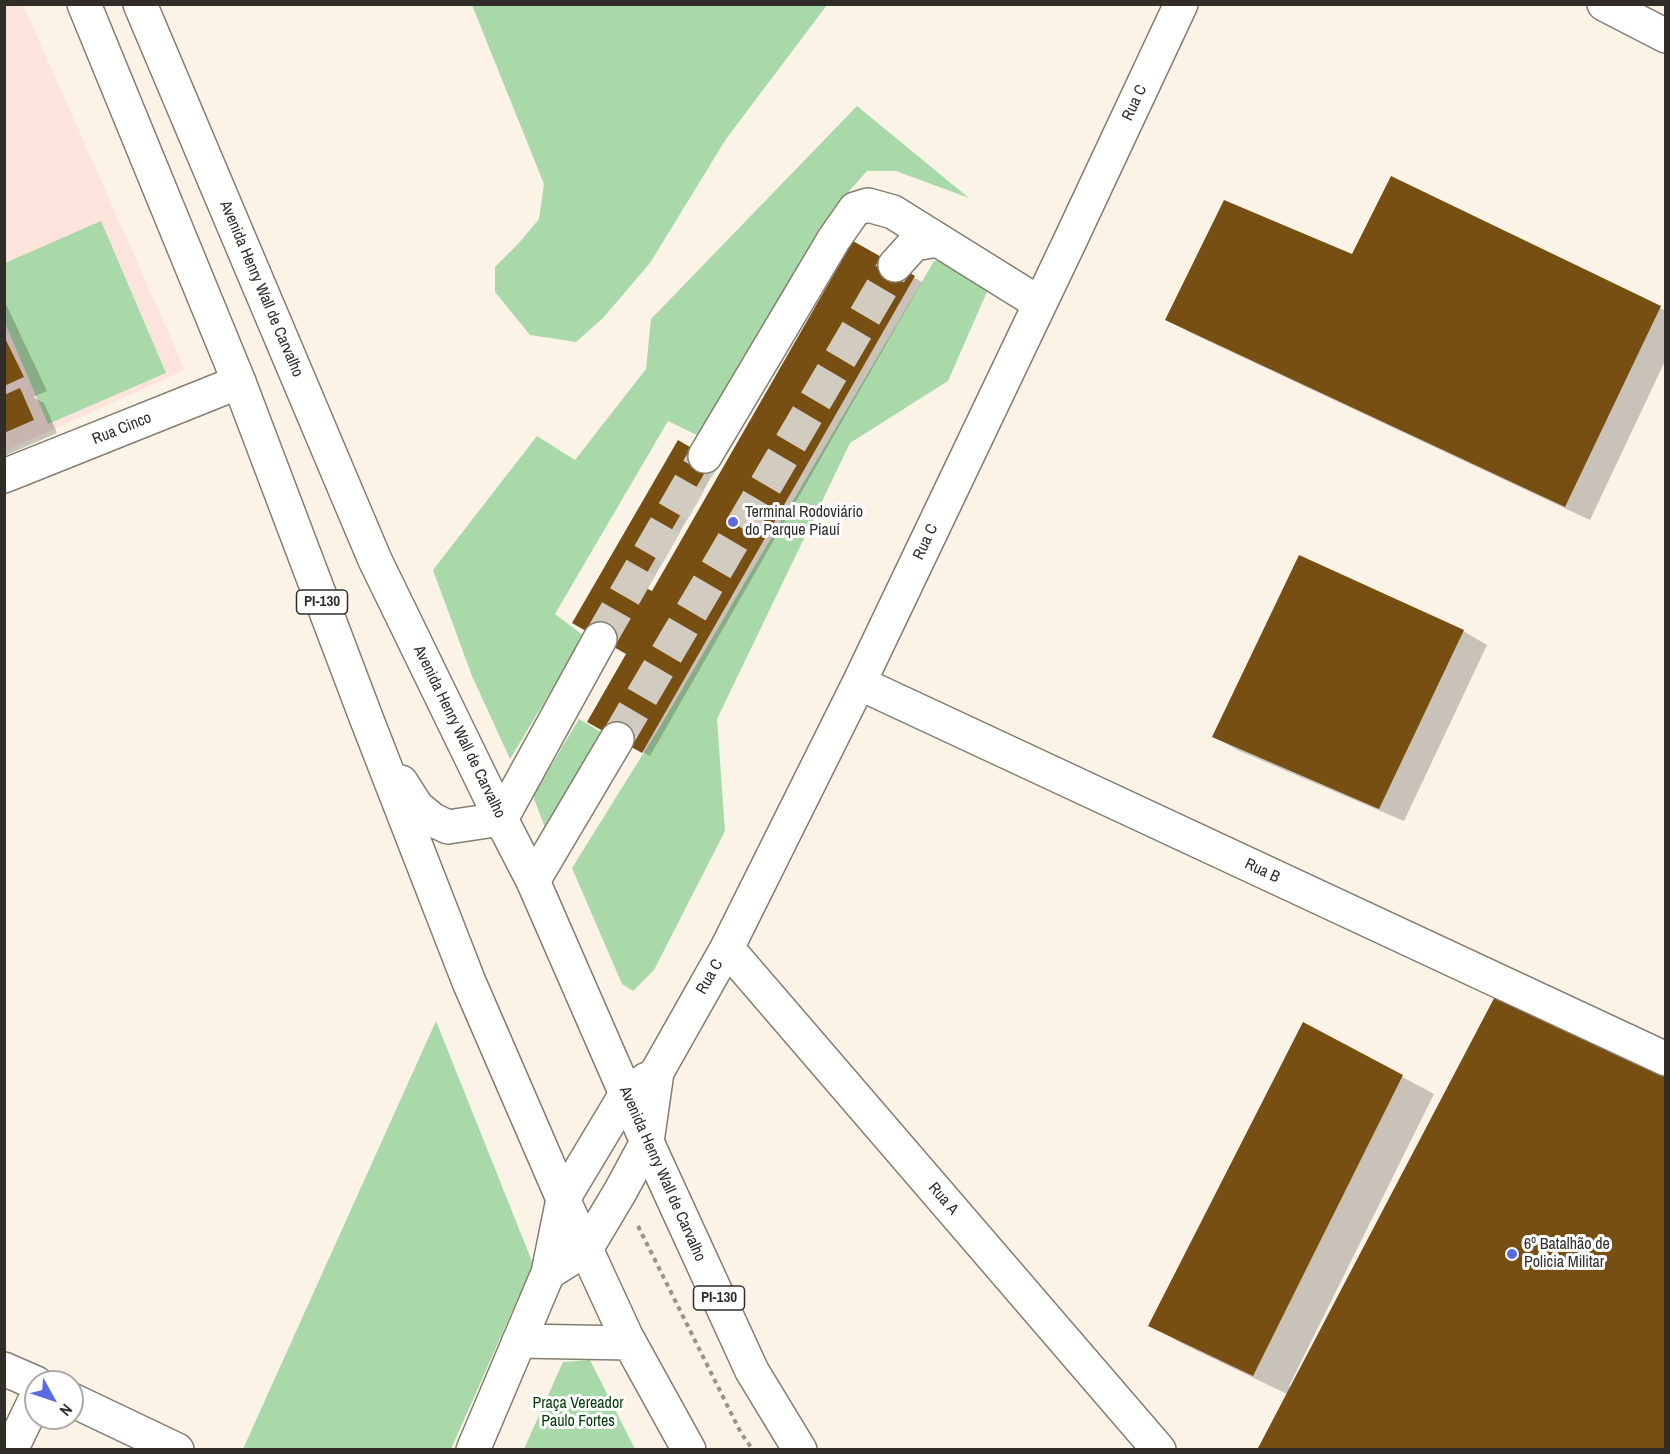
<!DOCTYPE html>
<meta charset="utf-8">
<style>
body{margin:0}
#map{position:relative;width:1670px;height:1454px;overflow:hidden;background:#faf3e6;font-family:"Archivo Narrow",sans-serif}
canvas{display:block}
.frame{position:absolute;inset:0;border:6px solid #312e2a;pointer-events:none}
.north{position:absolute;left:24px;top:1370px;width:60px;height:60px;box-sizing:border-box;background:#fff;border:2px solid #adabaa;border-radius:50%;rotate:130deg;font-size:16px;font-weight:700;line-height:24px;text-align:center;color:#312e2a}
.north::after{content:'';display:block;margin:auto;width:21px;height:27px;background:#5a6ae1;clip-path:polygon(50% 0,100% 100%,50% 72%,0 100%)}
</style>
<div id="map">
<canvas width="1670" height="1454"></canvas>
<div class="frame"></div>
<div class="north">N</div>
</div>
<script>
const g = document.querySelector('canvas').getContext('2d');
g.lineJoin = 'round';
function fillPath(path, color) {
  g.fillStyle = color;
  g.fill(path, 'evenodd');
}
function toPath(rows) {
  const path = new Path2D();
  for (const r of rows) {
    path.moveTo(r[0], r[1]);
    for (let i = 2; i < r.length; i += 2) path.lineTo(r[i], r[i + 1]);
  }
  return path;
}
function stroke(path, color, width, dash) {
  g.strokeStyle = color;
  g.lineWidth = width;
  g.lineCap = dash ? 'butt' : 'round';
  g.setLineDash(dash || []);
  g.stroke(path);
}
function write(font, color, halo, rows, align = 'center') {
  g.font = font + ' "Archivo Narrow",sans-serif';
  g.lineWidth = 6;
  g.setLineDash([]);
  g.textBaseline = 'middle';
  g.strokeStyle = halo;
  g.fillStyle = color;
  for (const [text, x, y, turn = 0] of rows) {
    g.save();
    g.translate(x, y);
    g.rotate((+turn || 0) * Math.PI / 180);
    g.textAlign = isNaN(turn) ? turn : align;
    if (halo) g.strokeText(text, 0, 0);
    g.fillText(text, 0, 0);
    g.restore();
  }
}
const education = toPath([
 [4,5,23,5,185,370,5,451]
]);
const green = toPath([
 [472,5,827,5,726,139,650,263,603,318,576,342,530,335,495,292,495,267,518,244,539,219,544,184],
 [857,106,969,198,896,171,867,171,843,198,703,438,668,421,555,614,584,636,510,759,472,676,433,570,537,436,575,460,646,369,651,319],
 [101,221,166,373,48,424,5,323,5,263],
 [934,261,959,261,989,287,948,381,850,443,717,719,725,831,654,970,633,991,622,984,572,868,661,725],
 [579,719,609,737,550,841,533,796],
 [436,1021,533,1264,451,1449,243,1449],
 [590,1360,635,1449,524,1449,563,1362]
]);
const shadow = toPath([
 [853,243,922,282,650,756,589,721,628,653,574,623,678,442,718,465,647,590,653,593],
 [4,300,47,391,33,397,44,403,57,433,4,456],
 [1660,308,1666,311,1666,359,1590,520,1191,333,1167,319],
 [1463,631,1487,645,1404,821,1237,750,1214,736],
 [1304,1024,1434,1094,1289,1386,1291,1387,1287,1394,1181,1343,1150,1325]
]);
const building = toPath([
 [1391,176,1661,306,1565,507,1165,320,1224,200,1352,254],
 [853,241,915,276,642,753,587,722,626,654,572,623,678,440,712,460,640,585,652,591],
 [4,336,24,377,4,386],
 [20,388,34,420,4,433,4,395],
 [1299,555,1464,630,1379,809,1212,737],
 [1502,983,1666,1059,1666,1450,1257,1450],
 [1303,1022,1403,1075,1253,1376,1148,1326]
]);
const minorTunnel = toPath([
 [600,639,705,456],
 [617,739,895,265]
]);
const path = toPath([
 [638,1226,741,1433,753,1450]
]);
const minor = toPath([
 [1604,4,1666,36],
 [895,265,914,244,938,240],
 [705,456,834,239,855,209,868,205,893,212,1039,303],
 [4,476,239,382],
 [859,683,1666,1059],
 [501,819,600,639],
 [533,881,617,739],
 [727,948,1159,1450],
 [548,1273,586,1249,620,1192,647,1142,657,1072,727,948,859,683,1069,243,1181,4],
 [4,1369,36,1383],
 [72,1400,177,1450],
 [11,1450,36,1398],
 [473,1450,548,1273,563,1199,626,1094,647,1079]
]);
const major = toPath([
 [84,4,239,382,367,720,469,982,563,1199,626,1336,689,1450],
 [140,4,375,560,501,819,533,881,647,1142,752,1371,800,1450],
 [401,782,417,807,433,820,448,827,501,819],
 [519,1341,630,1343]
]);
const markers = [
 [733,522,6,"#5a6ae1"],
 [1512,1254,6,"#5a6ae1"]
];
const shields = [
 [322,602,51],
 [719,1298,51]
];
const shieldNames = [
 ["PI-130",322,602],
 ["PI-130",719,1298]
];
const streetNames = [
 ["Rua C",1135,103,-65],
 ["Avenida Henry Wall de Carvalho",261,289,67],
 ["Rua Cinco",122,429,-22],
 ["Rua C",926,542,-65],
 ["Avenida Henry Wall de Carvalho",459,732,64],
 ["Rua B",1262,871,25],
 ["Rua C",710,977,-60],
 ["Avenida Henry Wall de Carvalho",662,1174,66],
 ["Rua A",943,1199,49]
];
const poiNames = [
 ["Terminal Rodoviário",745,513],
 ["do Parque Piauí",745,531],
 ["6º Batalhão de",1524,1245],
 ["Policia Militar",1524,1263]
];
const parkNames = [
 ["Praça Vereador",578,1404],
 ["Paulo Fortes",578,1422]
];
fillPath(education, '#fce3db');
fillPath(green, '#a9d9a9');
fillPath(shadow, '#0003');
fillPath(building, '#784f13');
stroke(minorTunnel, '#d2ccc0', 33, [33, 16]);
stroke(minor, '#847d72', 36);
stroke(major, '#847d72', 36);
stroke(path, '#97928a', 4, [4.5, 4.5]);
stroke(minor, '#fff', 33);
stroke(major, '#fff', 33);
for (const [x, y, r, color] of markers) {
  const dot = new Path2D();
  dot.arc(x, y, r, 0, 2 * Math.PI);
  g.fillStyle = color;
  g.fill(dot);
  stroke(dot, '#fff', 2);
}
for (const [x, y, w] of shields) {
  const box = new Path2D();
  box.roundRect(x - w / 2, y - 12, w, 24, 4.5);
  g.fillStyle = '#fff';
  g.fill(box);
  stroke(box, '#312e2a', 1.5);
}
write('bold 15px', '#312e2a', null, shieldNames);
write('16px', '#312e2a', '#fff', streetNames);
write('16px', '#312e2a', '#fff', poiNames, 'left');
write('16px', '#003908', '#fff', parkNames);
</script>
